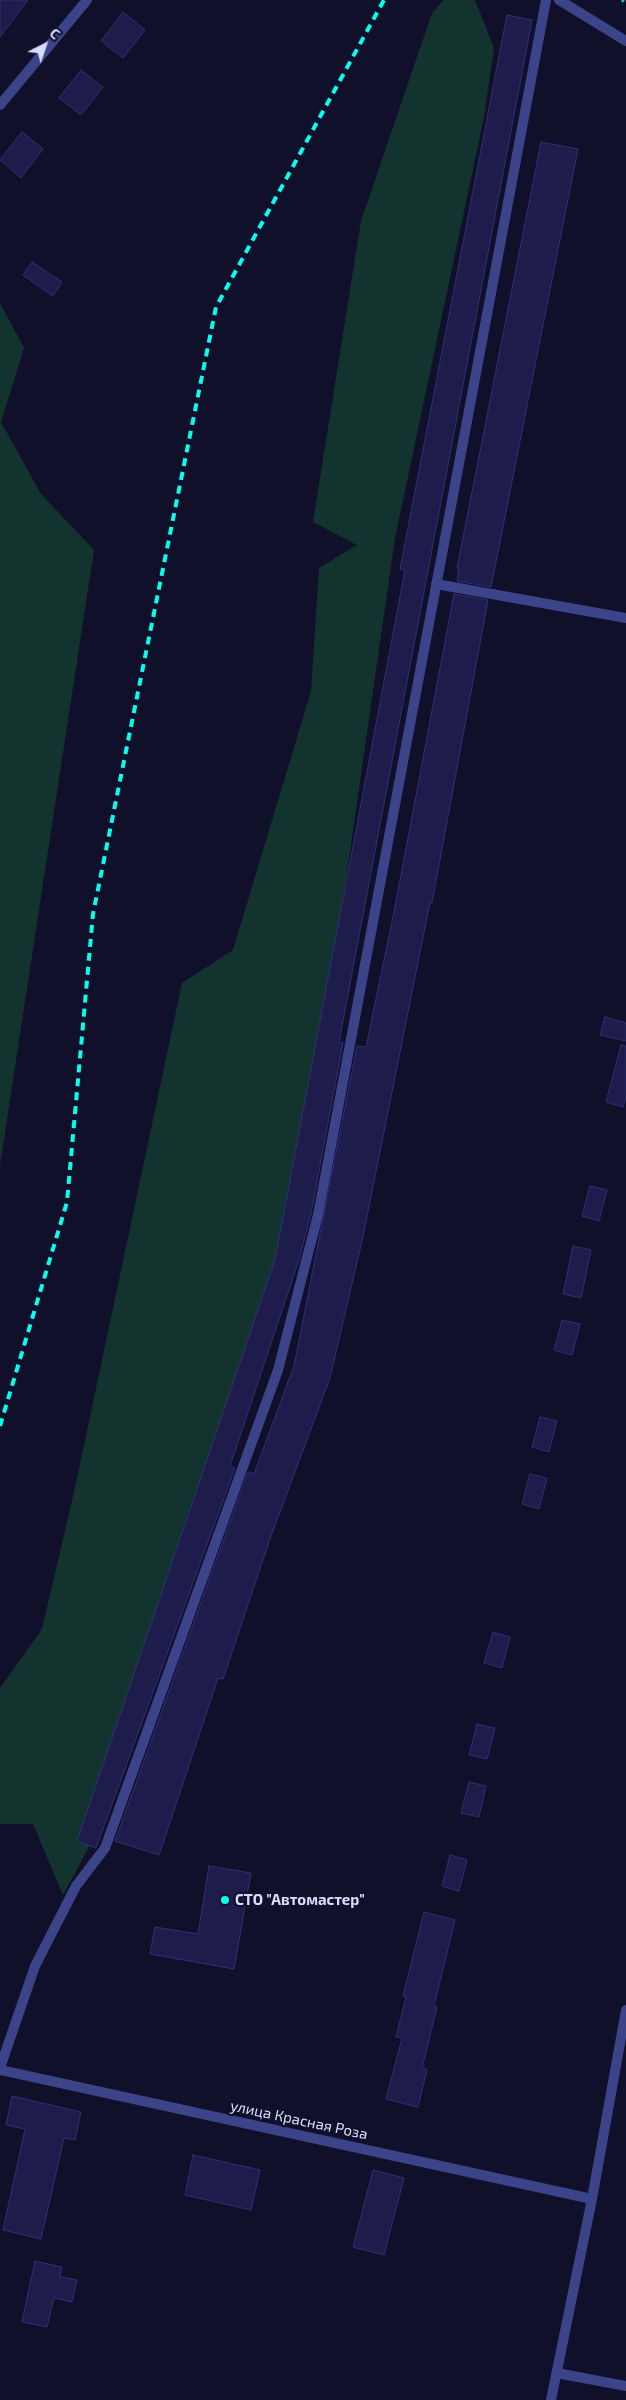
<!DOCTYPE html>
<meta charset="utf-8">
<style>
body{margin:0}
#map{position:relative;width:626px;height:2400px;overflow:hidden;background:#11102a;font-family:"Exo 2",sans-serif}
canvas{display:block}
.north{position:absolute;left:20px;top:20px;width:50px;height:50px;-webkit-text-stroke:4px #11102a;paint-order:stroke;rotate:41deg;font-size:14px;font-weight:700;line-height:20px;text-align:center;color:#d9dbff}
.north::after{content:'';display:block;margin:auto;width:18px;height:22px;background:#d9dbff;clip-path:polygon(50% 0,100% 100%,50% 72%,0 100%)}
</style>
<div id="map">
<canvas width="626" height="2400"></canvas>
<div class="north">С</div>
</div>
<script>
const g = document.querySelector('canvas').getContext('2d');
g.lineJoin = 'round';
function fillPath(path, color) {
  g.fillStyle = color;
  g.fill(path, 'evenodd');
}
function toPath(rows) {
  const path = new Path2D();
  for (const r of rows) {
    path.moveTo(r[0], r[1]);
    for (let i = 2; i < r.length; i += 2) path.lineTo(r[i], r[i + 1]);
  }
  return path;
}
function stroke(path, color, width, dash) {
  g.strokeStyle = color;
  g.lineWidth = width;
  g.lineCap = dash ? 'butt' : 'round';
  g.setLineDash(dash || []);
  g.stroke(path);
}
function write(font, color, halo, rows, align = 'center') {
  g.font = font + ' "Exo 2",sans-serif';
  g.lineWidth = 4.5;
  g.setLineDash([]);
  g.textBaseline = 'middle';
  g.strokeStyle = halo;
  g.fillStyle = color;
  for (const [text, x, y, turn = 0] of rows) {
    g.save();
    g.translate(x, y);
    g.rotate((+turn || 0) * Math.PI / 180);
    g.textAlign = isNaN(turn) ? turn : align;
    if (halo) g.strokeText(text, 0, 0);
    g.fillText(text, 0, 0);
    g.restore();
  }
}
const green = toPath([
 [444,0,475,0,494,48,484,117,395,538,292,1255,89,1847,63,1895,33,1824,0,1824,0,1688,42,1629,74,1492,182,983,233,950,311,691,319,568,357,545,313,522,361,221,432,13],
 [0,303,24,348,1,422,41,494,94,550,0,1165]
]);
const building = toPath([
 [0,0,28,0,0,37,0,0],
 [123,12,145,30,123,58,101,41,123,12],
 [507,15,532,20,339,1042,343,1043,311,1214,299,1260,230,1466,235,1468,96,1848,77,1841,275,1260,405,570,400,569,507,15],
 [81,70,103,87,81,115,59,98,81,70],
 [22,132,43,149,21,178,0,160,22,132],
 [541,142,578,149,491,587,457,581,459,568,457,568,541,142],
 [32,262,62,282,53,296,23,275,32,262],
 [454,594,488,600,432,903,430,903,362,1241,330,1378,270,1539,223,1679,218,1678,159,1855,115,1841,248,1472,254,1474,294,1366,357,1046,366,1047,394,912,454,594],
 [605,1017,626,1023,626,1041,600,1035,605,1017],
 [621,1045,626,1046,626,1097,623,1107,606,1102,621,1045],
 [590,1186,607,1190,599,1221,582,1216,590,1186],
 [573,1246,591,1250,581,1298,563,1294,573,1246],
 [562,1320,580,1324,572,1355,554,1350,562,1320],
 [540,1417,557,1421,549,1452,532,1447,540,1417],
 [530,1474,547,1478,539,1509,522,1504,530,1474],
 [493,1632,510,1637,502,1668,484,1663,493,1632],
 [477,1724,495,1728,487,1759,469,1755,477,1724],
 [469,1782,486,1786,479,1817,461,1813,469,1782],
 [450,1855,467,1860,459,1891,442,1886,450,1855],
 [209,1866,251,1873,234,1969,150,1954,155,1927,198,1934,209,1866],
 [424,1912,455,1920,434,2006,437,2007,422,2068,427,2070,418,2107,386,2099,402,2038,396,2037,406,1997,403,1996,424,1912],
 [12,2096,81,2112,75,2140,64,2138,41,2239,3,2230,25,2129,6,2125,12,2096],
 [193,2155,260,2170,251,2210,185,2195,193,2155],
 [373,2170,404,2178,384,2255,353,2247,373,2170],
 [35,2261,62,2267,60,2277,77,2280,72,2302,54,2298,47,2327,22,2322,35,2261]
]);
const path = toPath([
 [622,0,626,4]
]);
const minor = toPath([
 [559,0,626,41],
 [0,105,87,0],
 [436,584,626,618],
 [0,2068,35,1966,76,1886,105,1848,278,1370,318,1215,546,0],
 [0,2070,592,2199],
 [557,2373,626,2386],
 [551,2400,592,2199,626,2010]
]);
const rail = toPath([
 [0,1426,67,1202,93,914,216,307,384,0]
]);
const markers = [
 [225,1900,5,"#05fff1"]
];
const poiNames = [
 ["СТО \"Автомастер\"",235,1900]
];
const streetNames = [
 ["улица Красная Роза",299,2120,12]
];
fillPath(green, '#13342e');
fillPath(building, '#1e1c4b');
stroke(building, '#312e77', 1);
stroke(path, '#2fbd9f', 3, [2.5, 4]);
stroke(minor, '#3b4489', 10);
stroke(rail, '#05fff1', 4, [8, 6]);
for (const [x, y, r, color] of markers) {
  const dot = new Path2D();
  dot.arc(x, y, r, 0, 2 * Math.PI);
  g.fillStyle = color;
  g.fill(dot);
  stroke(dot, '#11102a', 2);
}
write('bold 15px', '#d9dbff', '#11102a', poiNames, 'left');
write('15px', '#d9dbff', '#11102a', streetNames);
</script>
